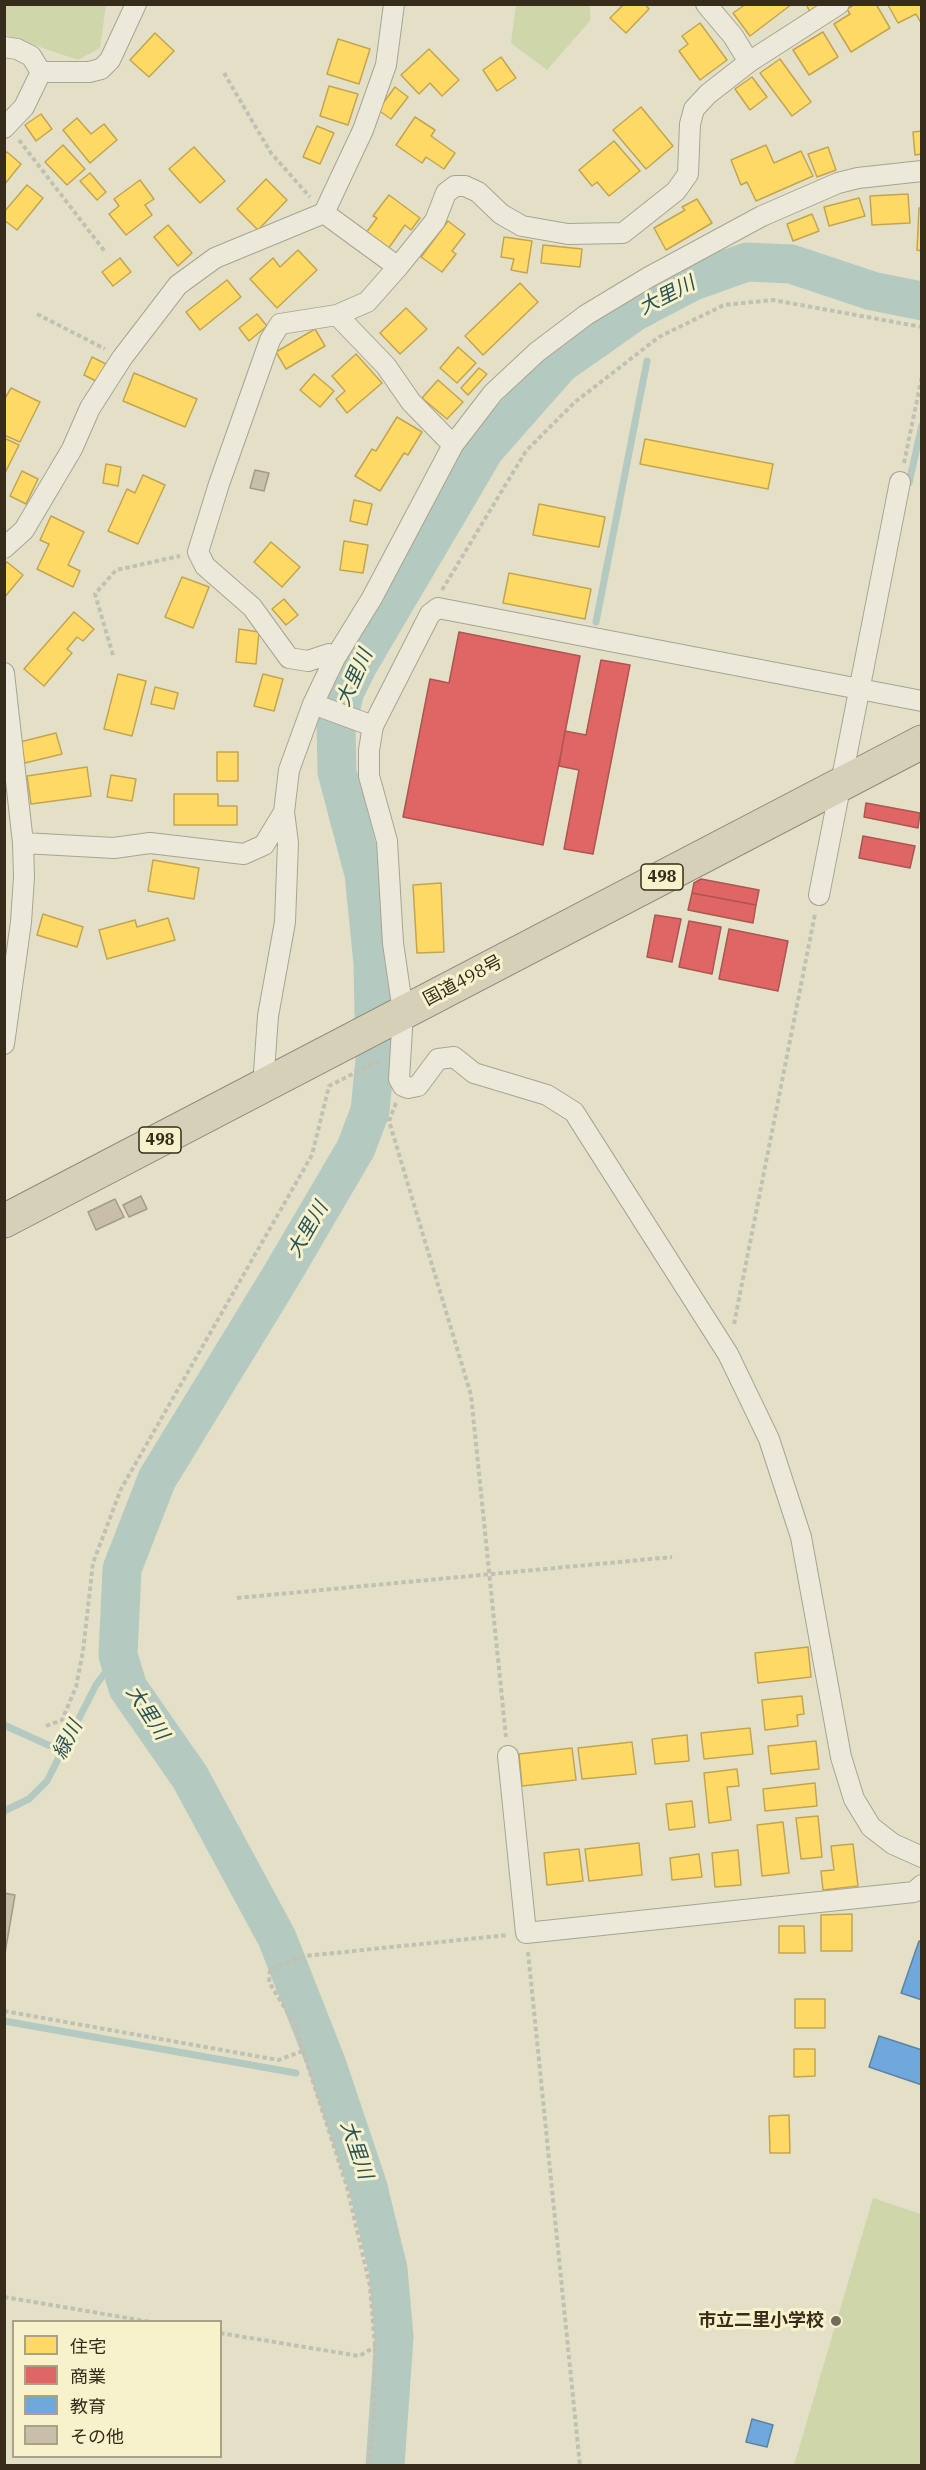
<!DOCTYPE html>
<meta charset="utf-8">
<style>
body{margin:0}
#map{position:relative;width:926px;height:2470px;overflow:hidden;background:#e4e0c8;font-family:"IBM Plex Serif","Noto Sans JP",serif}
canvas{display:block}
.frame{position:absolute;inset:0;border:6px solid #372c1b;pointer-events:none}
.legend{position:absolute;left:12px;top:2320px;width:210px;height:138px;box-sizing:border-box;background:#f7f1cc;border:2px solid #aaa285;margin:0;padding:8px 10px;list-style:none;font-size:18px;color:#372c1b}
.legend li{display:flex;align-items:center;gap:12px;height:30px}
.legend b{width:30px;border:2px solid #aaa285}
</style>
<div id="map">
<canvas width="926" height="2470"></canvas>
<div class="frame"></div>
<ul class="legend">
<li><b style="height:16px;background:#ffd966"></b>住宅</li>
<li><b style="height:16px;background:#e06666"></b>商業</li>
<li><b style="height:16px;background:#6fa8dc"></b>教育</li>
<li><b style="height:16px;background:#c8bea9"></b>その他</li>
</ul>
</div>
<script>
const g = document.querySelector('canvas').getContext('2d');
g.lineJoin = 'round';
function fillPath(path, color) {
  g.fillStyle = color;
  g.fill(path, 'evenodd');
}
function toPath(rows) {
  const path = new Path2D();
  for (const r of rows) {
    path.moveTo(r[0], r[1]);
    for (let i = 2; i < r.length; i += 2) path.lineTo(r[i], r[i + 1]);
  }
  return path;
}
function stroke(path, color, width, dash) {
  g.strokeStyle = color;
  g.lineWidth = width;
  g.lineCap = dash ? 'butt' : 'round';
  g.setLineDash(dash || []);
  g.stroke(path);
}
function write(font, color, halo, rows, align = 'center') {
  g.font = font + ' "IBM Plex Serif","Noto Sans JP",serif';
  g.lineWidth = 6;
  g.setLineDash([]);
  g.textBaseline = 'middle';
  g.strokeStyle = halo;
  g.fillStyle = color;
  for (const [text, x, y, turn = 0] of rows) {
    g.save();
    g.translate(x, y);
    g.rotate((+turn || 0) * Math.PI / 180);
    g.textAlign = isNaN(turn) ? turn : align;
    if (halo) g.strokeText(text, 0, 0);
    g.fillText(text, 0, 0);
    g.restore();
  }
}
const green = toPath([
 [4,5,106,5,100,48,78,60,5,35],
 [516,5,590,5,590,21,547,70,511,43],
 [873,2198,921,2214,921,2465,794,2465]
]);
const homes = toPath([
 [624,4,645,4,649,9,626,33,610,18,624,4],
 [746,4,792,4,750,36,733,13,746,4],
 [806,4,823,4,810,12,806,4],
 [855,4,876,4,890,28,851,52,834,24,850,14,847,9,855,4],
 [922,4,922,25,916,14,898,23,888,5,922,4],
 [700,23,727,60,700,80,679,51,688,44,682,36,700,23],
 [823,32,838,57,809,75,793,50,823,32],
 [155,33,174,51,149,77,130,60,155,33],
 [338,39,370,49,359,84,327,74,338,39],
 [429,49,459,80,442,96,430,83,419,94,401,75,429,49],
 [501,57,516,78,497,91,483,70,501,57],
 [780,59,811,102,792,116,760,73,780,59],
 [752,77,767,97,750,110,735,89,752,77],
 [329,86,358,94,348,125,320,116,329,86],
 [395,87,408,97,391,119,378,110,395,87],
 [641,107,673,146,646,169,613,130,641,107],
 [41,114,52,129,36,141,25,125,41,114],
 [415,117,435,130,431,136,455,153,444,169,426,157,422,163,396,145,415,117],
 [77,118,91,134,104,124,117,140,90,163,63,130,77,118],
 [317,126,334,133,320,164,303,157,317,126],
 [922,131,922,154,915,155,913,132,922,131],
 [614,141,640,171,609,196,597,182,592,186,579,170,614,141],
 [63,145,85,169,67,185,45,162,63,145],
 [766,145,774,163,801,151,813,176,756,201,747,182,741,185,731,160,766,145],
 [194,147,225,181,200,203,169,169,194,147],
 [828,147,836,170,817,177,808,154,828,147],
 [7,152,21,164,4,185,4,155,7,152],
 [90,173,106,192,97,200,80,181,90,173],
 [266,179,287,200,258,230,237,209,266,179],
 [140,180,154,199,145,205,152,215,126,235,109,214,119,206,114,199,140,180],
 [27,185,43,198,17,230,4,220,4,212,27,185],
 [908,194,910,223,872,225,870,196,908,194],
 [389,195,420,218,411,230,405,225,388,249,366,233,377,218,373,216,389,195],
 [859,198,865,216,829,226,824,207,859,198],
 [697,199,712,223,666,250,654,228,685,210,682,207,697,199],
 [919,208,922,208,922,251,917,250,919,208],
 [812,214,819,231,793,241,787,224,812,214],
 [448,221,465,234,452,251,456,254,442,272,421,257,448,221],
 [168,225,192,253,178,266,154,237,168,225],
 [504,237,532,241,527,273,511,270,514,259,501,257,504,237],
 [543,245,582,249,580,267,541,263,543,245],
 [298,250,317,270,277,308,250,279,273,258,280,267,298,250],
 [120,258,131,272,113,286,102,272,120,258],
 [227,280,241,297,200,330,186,312,227,280],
 [520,283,538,302,483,355,465,336,520,283],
 [406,308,427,329,400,354,380,333,406,308],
 [257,314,267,326,249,341,239,328,257,314],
 [315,329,325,346,286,369,276,352,315,329],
 [458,347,476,363,457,383,440,368,458,347],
 [356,354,382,383,347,413,336,399,345,391,332,376,356,354],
 [92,357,106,364,98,382,84,375,92,357],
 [479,368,487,374,468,395,461,388,479,368],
 [134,373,197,399,185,427,123,401,134,373],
 [314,374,334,391,320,407,300,390,314,374],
 [438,380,463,402,447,419,422,398,438,380],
 [11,388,40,402,20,442,4,435,4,400,11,388],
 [397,417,422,432,408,455,404,453,380,491,355,476,372,449,376,451,397,417],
 [4,438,19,445,4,475,4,438],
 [645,439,773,464,768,489,640,464,645,439],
 [106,464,121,467,118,486,103,483,106,464],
 [22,471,38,479,26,504,10,496,22,471],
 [143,475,165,485,138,544,108,531,127,489,135,493,143,475],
 [354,500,372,504,367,525,350,521,354,500],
 [539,504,605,517,599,547,533,535,539,504],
 [51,516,84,532,68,565,80,571,73,587,37,569,49,544,40,540,51,516],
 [344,541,368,545,363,573,340,570,344,541],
 [271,542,300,567,282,587,254,562,271,542],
 [7,562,23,575,4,598,4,565,7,562],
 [509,573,591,589,585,619,503,603,509,573],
 [182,577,209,587,193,628,165,617,182,577],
 [284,599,298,615,286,625,272,609,284,599],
 [74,612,94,629,83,641,77,637,67,649,72,653,44,686,24,669,74,612],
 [239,629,259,632,256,664,236,662,239,629],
 [118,674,146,681,132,736,104,729,118,674],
 [263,674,283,679,274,711,254,706,263,674],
 [155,687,178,693,174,709,151,704,155,687],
 [56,733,62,754,25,763,20,742,56,733],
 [217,752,238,752,238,781,217,781,217,752],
 [87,767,91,796,31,804,27,776,87,767],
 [111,775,136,779,132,801,107,797,111,775],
 [174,794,218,794,218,806,237,806,237,825,174,825,174,794],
 [153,860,199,868,194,899,148,891,153,860],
 [441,883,444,952,417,953,413,885,441,883],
 [43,914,83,927,77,947,37,935,43,914],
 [168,918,175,940,107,959,99,930,135,920,137,927,168,918],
 [808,1647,811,1677,758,1683,755,1653,808,1647],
 [802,1696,804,1714,797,1715,798,1726,765,1730,762,1700,802,1696],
 [750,1728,753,1754,704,1759,701,1733,750,1728],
 [687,1735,689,1761,655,1764,652,1739,687,1735],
 [816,1741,819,1769,771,1774,768,1746,816,1741],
 [632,1742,636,1774,582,1779,578,1748,632,1742],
 [572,1748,576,1780,522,1786,519,1754,572,1748],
 [737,1769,739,1786,727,1787,731,1820,709,1823,704,1773,737,1769],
 [815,1783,817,1806,765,1811,763,1789,815,1783],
 [692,1801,695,1827,669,1830,666,1804,692,1801],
 [818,1816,822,1857,801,1859,796,1818,818,1816],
 [783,1822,789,1873,762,1876,757,1825,783,1822],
 [639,1843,642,1875,589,1881,585,1849,639,1843],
 [853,1844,858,1886,823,1890,821,1871,834,1870,831,1846,853,1844],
 [579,1849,583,1881,547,1885,544,1853,579,1849],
 [738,1850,741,1885,715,1887,712,1853,738,1850],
 [699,1854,702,1877,672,1880,670,1858,699,1854],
 [852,1914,852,1951,821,1951,821,1915,852,1914],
 [779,1926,804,1926,805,1953,779,1953,779,1926],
 [795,1999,825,1999,825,2028,795,2028,795,1999],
 [794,2049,815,2049,815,2076,794,2077,794,2049],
 [789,2115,790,2153,770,2153,769,2116,789,2115]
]);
const shops = toPath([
 [459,632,580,656,543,845,403,817,430,679,449,683,459,632],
 [601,660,630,665,593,854,564,849,579,770,559,766,565,731,586,735,601,660],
 [866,803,920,813,918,828,864,817,866,803],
 [863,836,915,846,910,868,859,858,863,836],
 [701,879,759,890,756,905,692,893,694,883,701,879],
 [692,893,756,905,753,923,688,910,692,893],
 [655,915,681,919,672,962,647,957,655,915],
 [689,921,721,927,712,974,679,967,689,921],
 [729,929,788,941,778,991,719,979,729,929]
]);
const schools = toPath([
 [919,1941,922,1942,922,2000,901,1993,919,1941],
 [879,2036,922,2050,922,2085,869,2067,879,2036],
 [752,2419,773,2425,767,2447,746,2442,752,2419]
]);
const stream = toPath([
 [909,483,922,425],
 [596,622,647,361],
 [4,1725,48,1745,63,1747],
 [4,1811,29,1799,47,1781,96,1685,118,1655],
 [4,2021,296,2073]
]);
const river = toPath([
 [385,2466,394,2337,388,2269,368,2187,327,2065,277,1938,190,1777,128,1688,118,1655,122,1569,157,1479,281,1276,356,1148,370,1111,375,1059,373,963,364,874,337,772,336,727,345,691,359,663,485,449,560,364,634,312,691,282,747,262,791,264,872,291,922,301]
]);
const building = toPath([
 [255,470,269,473,264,491,250,488,255,470],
 [141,1196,147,1209,129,1217,123,1205,141,1196],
 [115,1199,124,1217,96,1230,88,1212,115,1199],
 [4,1893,15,1895,4,1959,4,1893]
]);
const path = toPath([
 [224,73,271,153,310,197],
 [19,140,106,253],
 [37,314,105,349],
 [904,463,922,376],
 [442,590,526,451,575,402,659,337,724,305,773,300,922,327],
 [113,655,95,594,116,570,180,556],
 [396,1103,389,1121,471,1395,506,1737],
 [734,1324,815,914],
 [237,1598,672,1557],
 [46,1726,62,1720,76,1687,83,1651,93,1563,121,1489,312,1155,329,1086,380,1060],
 [528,1952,580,2466],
 [4,2011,278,2060,303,2051,294,2023,269,1982,270,1969,305,1956,508,1935],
 [303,2051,347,2187,370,2286,375,2347,374,2422,368,2466],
 [4,2297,151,2322],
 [220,2333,359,2356,375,2347]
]);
const street = toPath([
 [706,4,733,36,749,62],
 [4,47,17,49,31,56,41,72],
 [41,72,89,72,101,69,110,60,136,4],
 [4,128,24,107,41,72],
 [324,213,363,130,386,65,394,4],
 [337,315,386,366,411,402,453,445],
 [4,548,24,530,72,449,90,408,122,358,178,285,215,258,324,213,398,267,435,221,446,193,455,186,465,186,478,192,501,214,522,226,568,234,623,233,676,191,688,174,690,124,694,109,708,94,749,62,839,4],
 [335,658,329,654,308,661,289,658,252,607,205,566,198,552,219,484,270,340,280,324,337,315,367,302,398,267],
 [4,673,23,843,24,877,21,922,4,1044],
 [922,701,438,608,430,614,373,726,369,750,369,776,387,841,393,943,403,1012,399,1079,403,1086,408,1088,418,1086,438,1059,454,1057,474,1073,547,1095,574,1112,728,1354,769,1439,801,1537,841,1757,854,1799,871,1827,893,1844,922,1857],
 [313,704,373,726],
 [23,843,114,848,150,843,244,854,264,845,284,812],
 [819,895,900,482],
 [263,1086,268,1016,285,922,288,843,284,812,289,770,313,704,335,658,372,598,453,445,493,393,537,352,586,315,649,277,762,216,838,183,858,178,922,171],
 [508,1756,526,1933,914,1892,922,1885]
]);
const highway = toPath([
 [4,1221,922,742]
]);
const markers = [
 [836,2321,6,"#746b58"]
];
const shields = [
 [662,877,42],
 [160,1140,42]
];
const shieldNames = [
 ["498",662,877],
 ["498",160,1140]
];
const streetNames = [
 ["国道498号",463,981,-28]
];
const poiNames = [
 ["市立二里小学校",824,2321]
];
const waterNames = [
 ["大里川",667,296,-27],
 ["大里川",355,678,-66],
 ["大里川",308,1230,-60],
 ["大里川",147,1713,57],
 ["緑川",68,1740,-63],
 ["大里川",356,2150,71]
];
fillPath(green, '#cfd6a9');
fillPath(homes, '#ffd966');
stroke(homes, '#c3a550', 1.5);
fillPath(shops, '#e06666');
stroke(shops, '#ad5550', 1.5);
fillPath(schools, '#6fa8dc');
stroke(schools, '#5e83a2', 1.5);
stroke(stream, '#b4cac0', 7);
stroke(river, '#b4cac0', 39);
fillPath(building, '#c8bea9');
stroke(building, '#a49b88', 1.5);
stroke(street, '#a8a492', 22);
stroke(highway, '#8e8979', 35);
stroke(path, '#c4c0b1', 4, [4.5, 3]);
stroke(street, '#ece8da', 20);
stroke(highway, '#d7d0b9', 33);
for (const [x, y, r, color] of markers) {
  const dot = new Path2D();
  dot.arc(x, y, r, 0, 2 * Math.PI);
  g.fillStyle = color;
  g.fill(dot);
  stroke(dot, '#f7f1cc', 2);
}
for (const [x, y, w] of shields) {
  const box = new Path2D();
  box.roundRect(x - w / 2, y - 13, w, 26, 4.5);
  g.fillStyle = '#f7f1cc';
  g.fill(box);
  stroke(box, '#372c1b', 1.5);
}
write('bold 16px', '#372c1b', null, shieldNames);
write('18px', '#372c1b', '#f7f1cc', streetNames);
write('bold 18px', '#372c1b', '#f7f1cc', poiNames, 'right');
write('italic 20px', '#295357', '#f7f1cc', waterNames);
</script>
